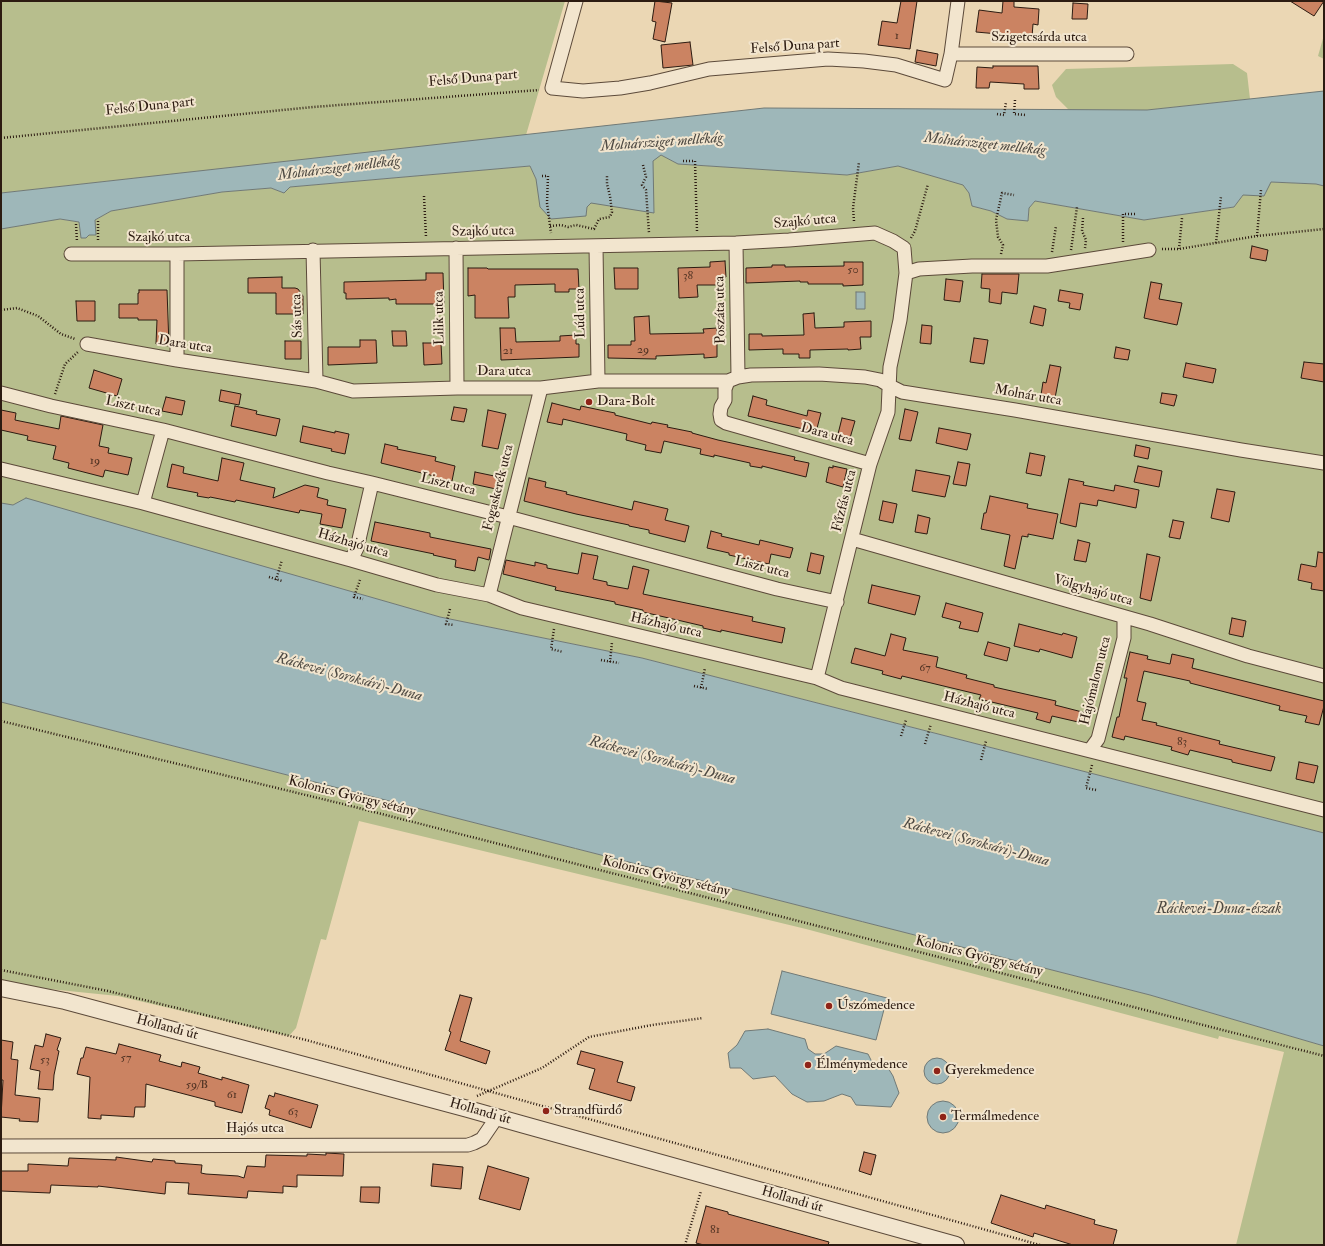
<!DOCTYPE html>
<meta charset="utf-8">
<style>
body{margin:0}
#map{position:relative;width:1325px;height:1246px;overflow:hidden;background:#ebd7b4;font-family:"IM FELL Double Pica",serif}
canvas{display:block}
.frame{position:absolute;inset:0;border:2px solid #2c1b11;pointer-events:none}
</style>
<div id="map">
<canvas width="1325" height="1246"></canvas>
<div class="frame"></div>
</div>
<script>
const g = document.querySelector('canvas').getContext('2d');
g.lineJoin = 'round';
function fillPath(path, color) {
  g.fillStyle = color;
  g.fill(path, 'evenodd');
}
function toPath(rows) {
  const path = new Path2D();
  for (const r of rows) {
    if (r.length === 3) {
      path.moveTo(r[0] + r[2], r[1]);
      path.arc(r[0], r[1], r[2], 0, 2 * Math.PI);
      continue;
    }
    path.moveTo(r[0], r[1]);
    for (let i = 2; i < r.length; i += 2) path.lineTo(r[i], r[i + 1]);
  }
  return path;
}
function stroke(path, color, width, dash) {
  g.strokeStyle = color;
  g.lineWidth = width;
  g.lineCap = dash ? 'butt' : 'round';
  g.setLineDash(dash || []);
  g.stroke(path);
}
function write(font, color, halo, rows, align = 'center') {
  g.font = font + ' "IM FELL Double Pica",serif';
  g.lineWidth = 4;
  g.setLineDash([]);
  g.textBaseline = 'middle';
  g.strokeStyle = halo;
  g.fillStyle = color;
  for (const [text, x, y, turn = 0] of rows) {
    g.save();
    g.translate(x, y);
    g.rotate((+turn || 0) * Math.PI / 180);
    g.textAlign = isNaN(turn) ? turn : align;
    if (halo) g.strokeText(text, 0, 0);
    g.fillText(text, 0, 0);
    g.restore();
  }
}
const green = toPath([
 [1,1,565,1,526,135,1,193],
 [1324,35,1324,59,1318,56],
 [1233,64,1247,73,1250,99,1147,110,1069,110,1056,97,1052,85,1066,69],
 [661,155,678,164,847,175,898,166,964,185,969,193,972,206,991,211,1007,219,1028,220,1029,208,1035,201,1144,220,1234,207,1243,195,1271,182,1316,184,1324,186,1324,833,642,658,440,617,26,499,13,505,1,503,1,229,59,219,79,222,81,238,95,220,111,211,222,192,271,188,284,193,290,187,530,166,536,179],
 [1,702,1150,995,1324,1046,1324,1245,1236,1245,1284,1052,1219,1036,1218,1039,806,929,359,821,326,940,321,939,296,1028,289,1036,118,996,39,988,1,982]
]);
const water = toPath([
 [1324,91,1324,186,1316,184,1271,182,1264,196,1243,195,1234,207,1144,220,1035,201,1029,208,1028,221,1007,219,991,211,972,206,969,193,963,185,898,166,847,175,678,164,661,155,653,161,654,213,591,203,587,207,586,216,551,219,540,207,536,179,530,166,290,187,284,193,271,188,222,192,111,211,95,220,96,235,89,235,86,238,81,238,79,222,60,219,1,229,1,193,764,108,1147,110,1324,91],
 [856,292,865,292,865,309,856,309,856,292],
 [26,498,440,617,642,658,1324,833,1324,1046,1150,995,1,702,1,503,13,505,26,498],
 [782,971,887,998,876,1040,771,1014,782,971],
 [768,1029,805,1039,808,1049,815,1054,824,1054,836,1046,868,1054,872,1062,885,1063,893,1076,899,1093,891,1107,856,1105,851,1097,842,1094,824,1101,807,1102,792,1094,775,1076,753,1079,741,1068,730,1068,728,1053,737,1045,745,1031,768,1029],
 [937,1071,13],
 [943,1117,16]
]);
const building = toPath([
 [655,1,672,3,665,42,653,39,656,22,652,21,655,1],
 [901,1,917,1,910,49,878,45,882,21,897,23,901,1],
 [1003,1,1014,1,1014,7,1039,9,1038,25,1033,24,1032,37,976,32,979,10,1002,13,1003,1],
 [1290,1,1324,1,1314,16,1290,1],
 [1073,3,1088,4,1087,19,1072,19,1073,3],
 [690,42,693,65,663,68,661,45,690,42],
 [917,50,938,54,936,66,915,62,917,50],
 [993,66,1038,66,1039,89,1024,89,1024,84,990,82,989,88,976,88,977,67,993,68,993,66],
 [1252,246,1268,250,1266,261,1250,258,1252,246],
 [725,261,726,277,720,277,720,285,697,285,698,297,679,298,678,268,710,267,710,262,725,261],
 [844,262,863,262,863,285,843,286,843,284,808,284,808,282,800,282,800,281,746,283,746,268,772,267,772,265,785,265,785,267,844,266,844,262],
 [468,268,487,268,488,269,578,269,579,289,569,289,569,292,555,292,555,284,515,285,515,297,508,297,509,318,475,318,475,295,468,296,468,268],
 [614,268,638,268,638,289,615,289,614,268],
 [426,273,443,273,444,304,396,304,396,299,389,300,389,298,346,299,346,293,344,293,344,282,426,280,426,273],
 [982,274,1019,274,1017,294,1002,292,1001,304,989,302,990,289,981,288,982,274],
 [282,277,282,288,295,288,298,289,303,296,303,314,276,314,276,293,248,293,248,278,282,277],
 [946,279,963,281,960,302,944,300,946,279],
 [1151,282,1162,284,1159,299,1182,303,1177,325,1144,318,1151,282],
 [139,290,167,290,169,346,156,344,157,320,138,320,138,318,119,318,119,304,138,304,138,293,139,293,139,290],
 [1060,290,1083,294,1080,310,1069,308,1070,303,1058,301,1060,290],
 [76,301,95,301,95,321,77,321,76,301],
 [1034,306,1046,309,1043,326,1030,323,1034,306],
 [814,313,815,328,844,327,844,322,871,321,871,337,860,337,861,349,848,350,848,349,810,350,810,358,799,358,799,354,783,354,783,349,749,350,749,334,762,334,762,336,804,335,803,314,814,313],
 [649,316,650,334,704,333,703,329,717,328,717,357,704,358,704,354,656,356,656,359,608,358,608,345,631,345,631,341,635,341,634,317,649,316],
 [922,325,932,326,931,344,920,343,922,325],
 [500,328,515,328,516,342,560,341,560,336,576,335,576,344,579,344,579,357,501,360,500,328],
 [392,331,406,331,407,346,393,346,392,331],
 [974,338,988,340,984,364,970,362,974,338],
 [360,340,376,340,377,363,328,365,328,347,360,347,360,340],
 [285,341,301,341,301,359,285,359,285,341],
 [423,343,441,343,442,364,424,365,423,343],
 [1116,347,1130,350,1128,360,1114,358,1116,347],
 [1304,362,1324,364,1324,382,1301,378,1304,362],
 [1186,363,1216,369,1213,383,1183,377,1186,363],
 [1050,365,1061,367,1055,398,1041,395,1043,382,1046,383,1050,365],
 [94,370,122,379,117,396,89,388,94,370],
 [221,390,241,394,239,405,219,401,221,390],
 [1162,393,1177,395,1174,406,1160,403,1162,393],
 [753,396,767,400,766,405,807,416,808,410,821,413,816,432,748,416,753,396],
 [166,397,185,401,182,415,162,411,166,397],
 [552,403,580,410,581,406,600,410,615,413,615,415,651,424,652,422,668,425,667,427,692,432,692,433,718,440,795,457,794,460,809,463,806,477,762,466,762,468,750,466,750,463,714,455,714,457,700,454,701,449,664,441,661,453,645,450,646,445,626,440,627,434,563,419,562,425,547,422,552,403],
 [235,406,257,411,256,414,280,419,276,436,231,426,235,406],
 [454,407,467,409,464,422,451,420,454,407],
 [905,409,918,412,911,441,899,439,905,409],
 [1,410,16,413,15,420,59,429,61,416,103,425,99,446,109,448,108,453,132,458,128,475,105,470,103,477,68,468,69,463,53,459,56,446,27,440,28,436,1,430,1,410],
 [488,410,506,414,498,449,482,446,488,410],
 [842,418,855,421,850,438,838,434,842,418],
 [303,426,335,433,335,431,349,434,345,454,331,451,332,449,300,442,303,426],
 [939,428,971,434,967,450,936,443,939,428],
 [385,444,398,447,397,449,436,457,435,461,455,466,452,481,434,478,434,476,381,463,385,444],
 [1136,445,1150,448,1148,459,1134,456,1136,445],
 [1030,453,1045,456,1041,476,1026,473,1030,453],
 [222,458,244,463,240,480,275,488,273,498,305,485,319,488,317,497,328,500,327,505,346,509,342,528,320,524,322,514,300,510,299,513,236,500,235,502,210,497,209,498,197,496,198,493,167,487,172,464,184,467,183,473,218,481,222,458],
 [958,462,970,464,966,486,953,484,958,462],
 [833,466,847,469,843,487,826,482,829,467,833,468,833,466],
 [1138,466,1162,471,1159,487,1134,482,1138,466],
 [916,470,950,476,945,497,912,491,916,470],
 [475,472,499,477,496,489,473,484,475,472],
 [529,478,546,482,545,487,567,492,566,494,632,510,634,501,668,509,665,520,689,526,685,542,649,533,649,530,629,526,629,525,576,514,524,501,529,478],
 [1069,479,1084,482,1083,485,1114,491,1115,485,1139,490,1136,508,1098,500,1097,506,1080,503,1076,527,1060,523,1069,479],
 [1217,489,1235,492,1229,522,1211,518,1217,489],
 [990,496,1028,504,1027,508,1058,514,1053,539,1028,534,1028,537,1022,536,1015,569,1004,566,1010,535,981,529,984,513,986,513,990,496],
 [883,501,897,504,893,523,879,520,883,501],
 [918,515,930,518,927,534,915,532,918,515],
 [1173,520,1184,522,1180,539,1169,537,1173,520],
 [375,522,430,533,430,537,491,549,489,560,478,557,475,571,455,567,456,560,433,555,434,554,371,541,375,522],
 [711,531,722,534,721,536,759,545,760,540,793,548,790,558,771,554,769,564,729,555,729,553,707,548,711,531],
 [1078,540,1090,543,1086,562,1074,560,1078,540],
 [1318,552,1324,553,1324,591,1311,589,1312,583,1298,580,1301,564,1316,567,1318,552],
 [582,553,598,556,593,579,607,582,607,585,628,589,633,566,649,570,643,594,753,617,752,621,785,628,782,643,721,630,721,632,703,628,703,626,643,612,643,610,615,604,615,602,555,590,556,587,503,574,506,560,535,566,535,562,547,565,547,568,578,574,582,553],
 [811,553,824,556,820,574,807,571,811,553],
 [1147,554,1160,557,1151,601,1140,598,1147,554],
 [872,585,920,596,915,615,868,603,872,585],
 [946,603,983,613,978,632,959,628,961,622,942,617,946,603],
 [1232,618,1246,621,1243,637,1229,634,1232,618],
 [1019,624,1062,635,1063,633,1077,637,1072,658,1040,649,1039,652,1014,646,1019,624],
 [891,634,906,638,903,650,938,657,936,667,967,675,966,678,994,685,994,687,1056,701,1055,705,1090,714,1087,724,1052,716,1050,723,1036,719,1038,713,979,699,981,695,902,676,901,679,882,674,883,671,851,663,855,648,885,656,891,634],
 [988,642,1010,648,1007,661,984,655,988,642],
 [1130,652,1148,656,1147,659,1170,664,1172,654,1194,659,1192,668,1324,701,1324,706,1319,725,1305,722,1307,716,1279,710,1280,706,1190,683,1190,681,1144,671,1137,701,1146,703,1142,720,1157,723,1156,725,1220,741,1219,744,1275,757,1271,771,1232,762,1232,760,1190,750,1188,755,1171,750,1172,747,1125,736,1124,740,1112,737,1117,717,1119,717,1127,678,1124,678,1130,652],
 [1299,762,1318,766,1314,783,1296,779,1299,762],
 [460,995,472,998,460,1041,490,1051,486,1064,445,1050,451,1032,449,1031,460,995],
 [46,1034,61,1038,57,1050,59,1051,54,1075,53,1090,38,1089,40,1071,30,1069,35,1045,43,1047,46,1034],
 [1,1040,13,1042,11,1059,18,1060,15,1095,40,1098,38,1122,19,1121,20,1119,1,1117,3,1080,1,1080,1,1040],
 [119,1044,161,1055,159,1061,181,1067,182,1062,200,1067,198,1073,222,1080,222,1077,249,1085,242,1113,215,1106,215,1102,146,1084,145,1107,135,1107,134,1117,101,1115,101,1119,88,1118,90,1077,77,1074,81,1058,83,1058,86,1047,116,1054,119,1044],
 [581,1051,623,1062,617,1082,635,1087,631,1101,589,1089,595,1069,577,1064,581,1051],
 [275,1093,318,1105,311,1128,269,1115,270,1110,265,1108,269,1095,274,1097,275,1093],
 [864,1152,876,1155,871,1175,859,1171,864,1152],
 [326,1153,344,1154,343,1176,297,1175,297,1187,283,1186,283,1193,248,1191,247,1198,188,1194,189,1183,166,1182,165,1194,98,1186,98,1187,51,1185,50,1193,1,1191,1,1171,28,1171,28,1164,68,1166,69,1158,116,1160,116,1157,152,1162,153,1159,175,1161,175,1163,202,1165,201,1173,206,1174,238,1176,244,1178,247,1166,265,1167,266,1155,307,1156,307,1154,326,1155,326,1153],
 [433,1164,463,1167,461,1189,431,1186,433,1164],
 [488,1166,529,1178,520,1210,479,1199,488,1166],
 [361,1187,380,1187,379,1203,360,1202,361,1187],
 [1001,1195,1045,1209,1046,1205,1095,1220,1094,1224,1117,1230,1113,1245,1073,1245,1034,1233,1033,1237,991,1223,1001,1195],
 [706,1206,728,1212,728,1214,829,1242,828,1245,704,1245,696,1243,706,1206]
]);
const path = toPath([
 [1015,100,1014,114,1026,115],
 [997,114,1004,115,1006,102],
 [1,138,313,107,539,90],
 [683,161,695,161,697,231],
 [643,165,646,177,642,185,646,190,649,233],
 [542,176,548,176,547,203,551,233],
 [424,196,426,237],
 [1083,218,1082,231,1086,240,1085,248],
 [98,221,98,241],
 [854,221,853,208,859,162],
 [76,224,77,242],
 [550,226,561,225,568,227,576,225,594,229,599,219,610,217,612,212,610,196,607,184,607,175],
 [1257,236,1261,190],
 [911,238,915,231,928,184],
 [1123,242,1123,214,1135,214],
 [1216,243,1221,196],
 [1162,249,1179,249,1257,236,1324,229],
 [1179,249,1182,218],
 [1071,250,1077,207],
 [1052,252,1056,226],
 [1001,254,1003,245,998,237,996,220,1002,193,1014,195],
 [1,310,17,308,38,316,61,334,75,339],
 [55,394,65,364,78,352],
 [269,577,282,581],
 [276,580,282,560],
 [360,580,354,597,363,599],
 [450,609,446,624,454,625],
 [554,629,551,649,563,652],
 [601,660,619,663],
 [610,662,612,642],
 [694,686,708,689],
 [701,688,705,668],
 [1,721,347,805,1324,1056],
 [901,736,906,720],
 [925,744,931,724],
 [981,760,986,741],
 [1092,765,1086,788,1096,790],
 [1,970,108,991,306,1040,1040,1245],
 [477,1096,542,1068,589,1037,652,1025,703,1018],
 [685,1245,701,1191]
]);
const minor = toPath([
 [576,1,552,88,583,91,620,88,650,83,709,69,828,59,864,61,896,65,945,80,951,54,958,1],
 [951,54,1127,54],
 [736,243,738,377],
 [596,246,598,381],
 [456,248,457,388],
 [313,250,316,381],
 [71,254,177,254,736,243,789,240,875,233,893,241,904,248,906,273,900,320,890,367,888,412,870,464,817,678],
 [177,254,177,360],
 [906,273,919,269,972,266,1047,266,1149,250],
 [87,344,177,360,316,381,353,391,457,388,541,388,598,381,728,381,738,377,751,375,819,374,865,377,880,380,890,386,902,392,1015,410,1241,450,1324,463],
 [728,381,725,389,725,400,721,407,720,414,721,420,726,423,870,464],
 [1,393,51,406,163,430,328,473,372,483,508,517,777,589,837,602],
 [1,469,143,503,351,560,437,585,489,595,522,608,817,678,841,688,1324,810],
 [143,503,163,430],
 [852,539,1150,624,1248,656,1324,676],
 [351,560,357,548,372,483],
 [489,595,541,388],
 [1090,750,1098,739,1124,638,1124,617],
 [1,1146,468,1145,474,1143,482,1139,497,1117]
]);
const tertiary = toPath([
 [1,988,65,1001,468,1109,521,1124,956,1245]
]);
const markers = [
 [589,402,4,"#8f2418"],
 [829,1006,4,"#8f2418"],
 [808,1065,4,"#8f2418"],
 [937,1071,4,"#8f2418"],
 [546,1111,4,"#8f2418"],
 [943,1117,4,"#8f2418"]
];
const numberNames = [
 ["1",897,36],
 ["50",853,270],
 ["38",688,276],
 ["29",643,350],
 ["21",508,351],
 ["19",95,461],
 ["67",925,668],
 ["83",1182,742],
 ["57",126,1058],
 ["53",45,1060],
 ["59/B",197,1085],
 ["61",232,1095],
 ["63",293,1112],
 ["81",715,1230]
];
const streetNames = [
 ["Szigetcsárda utca",1039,38],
 ["Felső Duna part",795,47,-4],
 ["Felső Duna part",473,79,-5],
 ["Felső Duna part",150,107,-6],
 ["Szajkó utca",805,222,-5],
 ["Szajkó utca",483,232,-1],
 ["Szajkó utca",159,238],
 ["Poszáta utca",721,310,-91],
 ["Lúd utca",581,313,-91],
 ["Sás utca",298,316,-92],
 ["Lilik utca",440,318,-91],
 ["Dara utca",185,345,9],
 ["Dara utca",504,372],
 ["Molnár utca",1028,396,10],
 ["Liszt utca",133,407,12],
 ["Dara utca",827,435,15],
 ["Liszt utca",448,485,14],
 ["Fogaskerék utca",499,488,-76],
 ["Fűzfás utca",845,501,-76],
 ["Házhajó utca",353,544,16],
 ["Liszt utca",762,568,14],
 ["Völgyhajó utca",1093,591,16],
 ["Házhajó utca",666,626,13],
 ["Hajómalom utca",1096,681,-76],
 ["Házhajó utca",979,706,14],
 ["Kolonics György sétány",352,797,14],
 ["Kolonics György sétány",666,877,14],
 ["Kolonics György sétány",979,957,14],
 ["Hollandi út",167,1028,15],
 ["Hollandi út",480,1112,16],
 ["Hajós utca",255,1129],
 ["Hollandi út",792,1200,16]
];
const poiNames = [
 ["Dara-Bolt",597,402],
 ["Úszómedence",837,1006],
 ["Élménymedence",816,1065],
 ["Gyerekmedence",945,1071],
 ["Strandfürdő",554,1111],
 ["Termálmedence",951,1117]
];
const waterNames = [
 ["Molnársziget mellékág",662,143,-4],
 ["Molnársziget mellékág",985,145,6],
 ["Molnársziget mellékág",339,169,-7],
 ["Ráckevei (Soroksári)-Duna",349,678,15],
 ["Ráckevei (Soroksári)-Duna",662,761,15],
 ["Ráckevei (Soroksári)-Duna",976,843,15],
 ["Ráckevei-Duna-észak",1219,910]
];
fillPath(green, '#b7be8d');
fillPath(water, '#9eb7b9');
stroke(water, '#707976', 1);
fillPath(building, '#cb8362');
stroke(building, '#2c1b11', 1);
stroke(minor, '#5c4a3a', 15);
stroke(tertiary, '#5c4a3a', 18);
stroke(path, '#2c1b11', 2.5, [1, 2]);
stroke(minor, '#f2e5ce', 13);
stroke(tertiary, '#f2e5ce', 16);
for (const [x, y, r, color] of markers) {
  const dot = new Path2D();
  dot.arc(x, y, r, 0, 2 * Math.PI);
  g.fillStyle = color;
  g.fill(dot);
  stroke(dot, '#f2e5ce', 1.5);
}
write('12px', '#543525', null, numberNames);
write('14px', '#2c1b11', '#f2e5ce', streetNames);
write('14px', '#2c1b11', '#f2e5ce', poiNames, 'left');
write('italic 15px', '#4e4a43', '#f2e5ce', waterNames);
</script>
